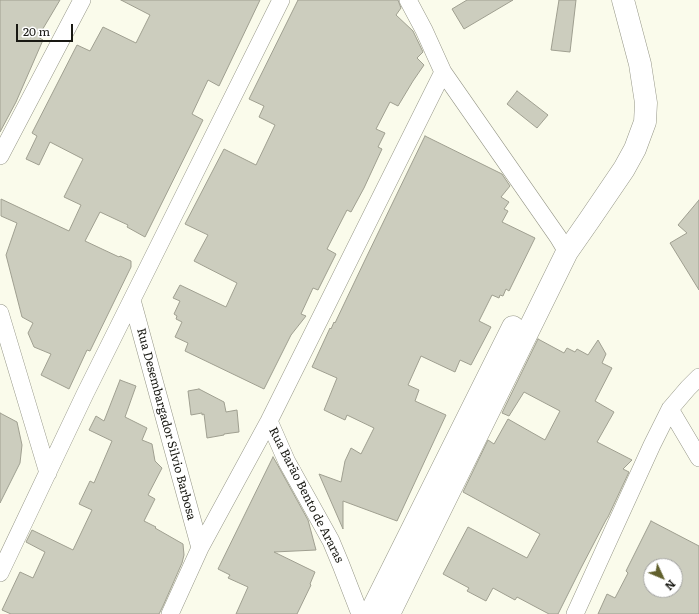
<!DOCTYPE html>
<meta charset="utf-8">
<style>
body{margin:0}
#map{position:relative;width:699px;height:614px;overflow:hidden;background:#fafbeb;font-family:Literata,serif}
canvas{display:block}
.north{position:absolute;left:643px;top:558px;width:40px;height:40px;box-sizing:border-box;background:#fff;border:1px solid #a3a3a1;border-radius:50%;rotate:134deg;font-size:11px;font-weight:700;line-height:16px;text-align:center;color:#191913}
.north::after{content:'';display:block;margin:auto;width:14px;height:18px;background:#61602d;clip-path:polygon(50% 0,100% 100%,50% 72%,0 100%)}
.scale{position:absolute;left:16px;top:24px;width:57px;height:18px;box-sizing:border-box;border:2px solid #191913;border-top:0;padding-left:5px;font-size:12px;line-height:14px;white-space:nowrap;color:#191913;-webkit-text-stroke:3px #fff;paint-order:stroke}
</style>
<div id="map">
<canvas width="699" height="614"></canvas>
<div class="north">N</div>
<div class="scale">20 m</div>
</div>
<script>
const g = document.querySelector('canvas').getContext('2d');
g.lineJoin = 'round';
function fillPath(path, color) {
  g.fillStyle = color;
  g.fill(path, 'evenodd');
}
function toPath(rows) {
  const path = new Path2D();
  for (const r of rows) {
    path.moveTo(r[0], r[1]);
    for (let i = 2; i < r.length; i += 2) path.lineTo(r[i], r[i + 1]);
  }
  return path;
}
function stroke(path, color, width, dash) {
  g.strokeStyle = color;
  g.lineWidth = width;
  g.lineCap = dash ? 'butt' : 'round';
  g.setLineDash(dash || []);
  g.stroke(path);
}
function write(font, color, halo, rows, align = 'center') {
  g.font = font + ' Literata,serif';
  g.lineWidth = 3.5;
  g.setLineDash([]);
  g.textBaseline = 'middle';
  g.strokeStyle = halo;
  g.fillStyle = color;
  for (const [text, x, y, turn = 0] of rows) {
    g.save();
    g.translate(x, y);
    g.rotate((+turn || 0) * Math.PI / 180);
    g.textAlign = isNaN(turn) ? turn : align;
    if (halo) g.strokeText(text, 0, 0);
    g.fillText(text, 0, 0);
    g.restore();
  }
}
const building = toPath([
 [0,0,60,0,38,37,43,40,16,102,0,132,0,0],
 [121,0,260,0,219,86,208,80,192,114,203,120,145,237,127,227,128,225,100,212,85,241,119,257,120,256,131,261,131,267,90,351,87,350,69,389,41,375,51,354,34,347,28,333,33,323,22,317,6,255,17,223,1,216,1,199,69,231,81,205,64,197,83,159,50,142,39,165,26,159,37,136,32,133,77,45,90,51,103,27,136,43,150,15,121,0],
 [298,0,398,0,401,8,396,15,413,31,423,52,417,58,424,65,413,81,398,106,390,102,376,129,385,133,378,147,382,149,364,188,351,212,347,210,327,249,336,254,318,290,313,288,301,314,306,316,291,335,264,389,185,351,188,343,175,337,182,322,176,319,177,316,174,314,180,301,173,298,180,285,226,307,237,283,194,261,208,235,185,224,224,149,256,165,275,125,259,117,264,106,249,99,298,0],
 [467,0,513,0,464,29,452,9,467,0],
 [559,0,576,0,570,52,551,50,559,0],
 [517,91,548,115,537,128,507,104,517,91],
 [425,136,502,174,510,186,501,197,509,202,504,209,508,211,502,222,535,238,509,291,506,289,503,296,500,295,499,298,492,295,479,321,491,327,471,365,460,360,455,372,421,356,408,385,419,390,415,401,446,415,397,521,343,501,343,529,319,474,341,482,345,461,351,448,361,454,374,428,347,415,345,420,324,410,337,378,312,367,330,328,331,329,334,322,335,323,365,260,425,136],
 [699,200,699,290,670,243,687,233,678,225,699,200],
 [538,339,564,353,567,348,575,352,577,349,588,355,598,340,606,354,602,363,612,368,595,401,614,412,597,442,632,460,623,469,629,472,608,517,606,520,581,568,558,614,549,614,517,597,515,600,493,588,486,601,467,591,469,588,443,574,468,527,527,558,540,534,463,492,488,440,494,444,508,419,545,440,560,411,524,392,509,416,502,413,538,339],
 [120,380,136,386,125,417,147,428,142,440,152,444,155,461,162,468,148,495,155,499,144,521,156,527,155,528,183,544,184,555,182,563,163,606,159,614,11,614,2,610,20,572,33,578,45,552,26,542,32,530,73,550,92,510,79,504,90,481,94,483,112,441,89,430,96,416,104,421,120,380],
 [199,389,224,402,226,412,237,410,239,432,224,434,224,435,207,438,204,414,202,415,202,413,191,415,188,391,199,389],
 [0,413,17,422,22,445,20,463,0,503,0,413],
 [273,457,276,462,308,520,316,550,274,552,315,572,310,584,311,585,297,614,236,614,248,587,228,578,230,575,218,569,273,457],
 [651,521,699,546,699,614,598,614,607,594,615,598,628,573,626,571,651,521],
 [651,566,675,566,675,590,651,590,651,566]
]);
const street = toPath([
 [408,0,424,30,443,72,558,237,567,252],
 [0,156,82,0],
 [132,300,200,548],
 [0,313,48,473],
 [670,409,699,458],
 [269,421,287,462,331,541,341,565,360,614],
 [0,573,85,394,281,0],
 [170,614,200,548,269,421,443,72],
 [575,614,652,445,670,409,688,388,699,377]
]);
const secondary = toPath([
 [370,614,513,327],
 [389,614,567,252,590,219,624,169,635,149,645,122,646,103,640,64,623,0]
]);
const streetNames = [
 ["Rua Desembargador Silvio Barbosa",166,424,75],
 ["Rua Barão Bento de Araras",306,495,63]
];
fillPath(building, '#cccdbe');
stroke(building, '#9f9f90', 1);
stroke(street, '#959687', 18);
stroke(secondary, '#959687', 23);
stroke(street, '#fff', 17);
stroke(secondary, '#fff', 22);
write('12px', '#191913', '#fff', streetNames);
</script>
